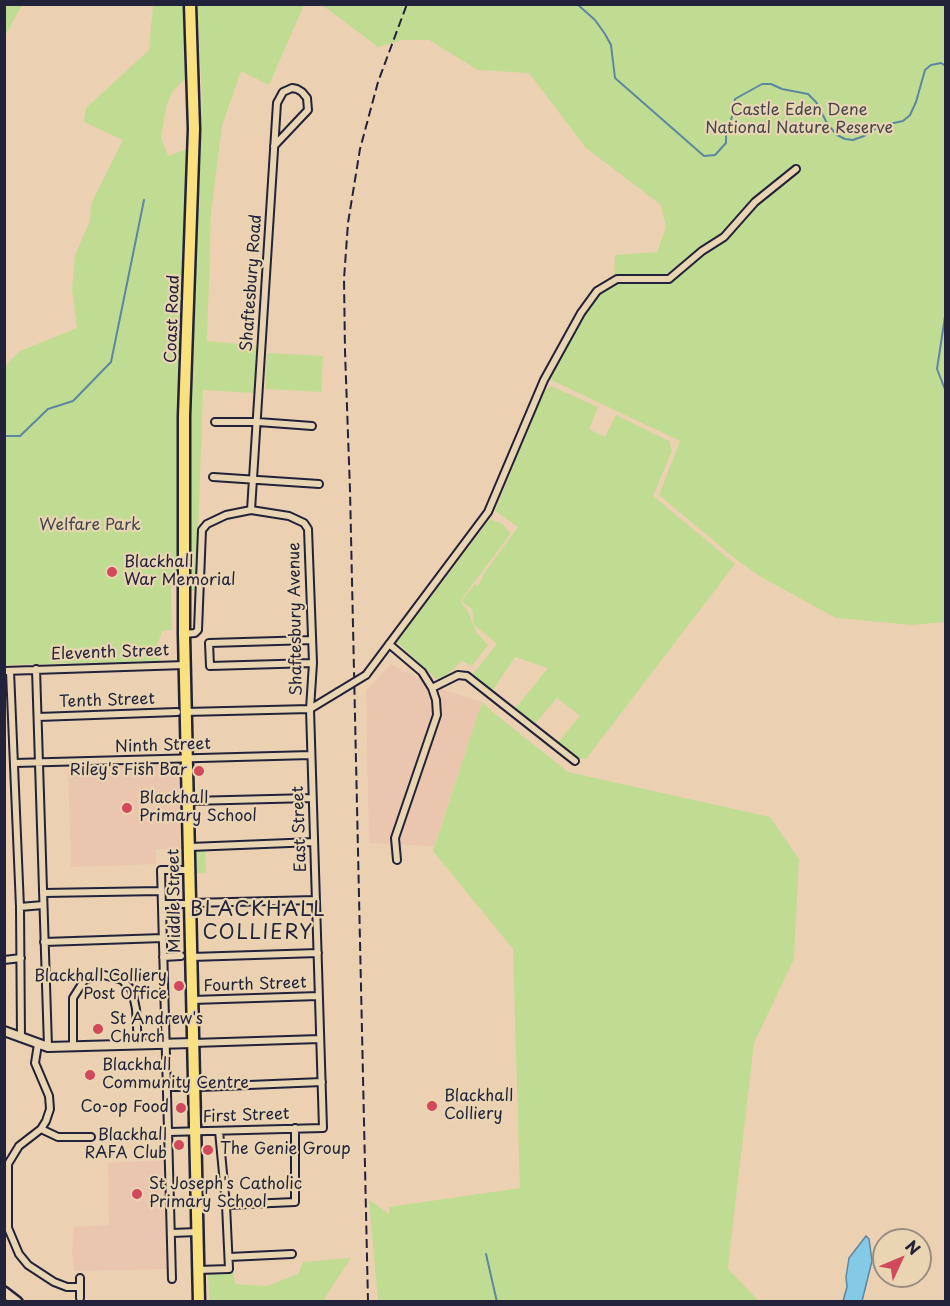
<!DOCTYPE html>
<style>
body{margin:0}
#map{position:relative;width:950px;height:1306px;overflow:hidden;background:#ecd0b2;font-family:"Playpen Sans",sans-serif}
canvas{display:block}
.frame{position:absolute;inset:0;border:6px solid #22223b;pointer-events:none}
.north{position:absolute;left:872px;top:1228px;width:60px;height:60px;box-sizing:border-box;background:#ead5b3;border:2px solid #9a8d83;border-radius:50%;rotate:46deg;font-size:16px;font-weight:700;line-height:24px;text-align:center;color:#22223b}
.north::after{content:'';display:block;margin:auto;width:21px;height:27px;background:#d1495b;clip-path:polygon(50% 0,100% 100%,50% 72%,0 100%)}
</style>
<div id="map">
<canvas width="950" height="1306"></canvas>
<div class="frame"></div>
<div class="north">N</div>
</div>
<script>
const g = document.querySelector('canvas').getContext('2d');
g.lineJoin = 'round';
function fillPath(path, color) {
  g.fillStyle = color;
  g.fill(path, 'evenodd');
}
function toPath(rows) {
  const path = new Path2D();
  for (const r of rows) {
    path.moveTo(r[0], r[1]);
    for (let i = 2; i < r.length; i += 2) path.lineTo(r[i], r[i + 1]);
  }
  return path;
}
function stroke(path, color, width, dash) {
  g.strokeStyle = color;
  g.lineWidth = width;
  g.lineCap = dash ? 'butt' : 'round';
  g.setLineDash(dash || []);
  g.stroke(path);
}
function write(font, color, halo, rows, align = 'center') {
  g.font = font + ' "Playpen Sans",sans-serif';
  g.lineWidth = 4.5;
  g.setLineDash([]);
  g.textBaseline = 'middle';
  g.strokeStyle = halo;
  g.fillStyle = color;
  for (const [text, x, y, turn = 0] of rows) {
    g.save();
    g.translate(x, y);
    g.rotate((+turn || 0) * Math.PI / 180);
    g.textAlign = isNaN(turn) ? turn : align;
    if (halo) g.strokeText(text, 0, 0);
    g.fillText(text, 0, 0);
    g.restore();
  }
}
const built = toPath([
 [391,664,437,688,482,702,434,846,369,843,366,691],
 [183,764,185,849,156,849,156,864,71,867,68,767],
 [166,1160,167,1269,74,1271,72,1250,74,1227,109,1225,108,1163]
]);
const green = toPath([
 [5,4,22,5,5,36,4,5],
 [153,5,184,5,185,79,172,92,166,107,161,138,168,156,187,149,184,212,177,586,171,587,172,630,162,631,158,643,160,661,5,665,4,367,20,351,77,328,72,290,75,255,90,221,91,204,123,140,84,122,86,108,149,50],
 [197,5,304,5,269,85,241,71,222,126,211,214,207,341,258,346,255,393,203,390,196,591,189,591,188,476,202,98],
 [322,5,945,5,945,622,912,625,836,618,761,577,738,561,659,495,680,441,545,377,597,291,614,281,615,255,657,252,666,227,661,205,586,148,529,73,478,70,429,40,403,40,378,47],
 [267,353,323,356,321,392,265,389],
 [551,386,598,407,589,429,605,437,616,415,669,441,672,451,653,496,735,564,586,759,575,758,557,743,580,716,557,698,534,725,514,710,548,668,515,657,492,691,472,675,497,644,474,625,472,609,461,601,475,584,478,586,485,572,518,527,495,511,544,391],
 [490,519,502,524,510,533,509,536,460,601,468,611,476,632,488,645,472,666,462,661,445,677,436,679,397,642],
 [482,702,494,713,568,772,770,817,799,859,794,959,754,1043,730,1249,728,1269,759,1301,378,1301,369,1200,389,1214,389,1207,520,1188,513,949,433,851],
 [196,850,205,850,206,873,196,873],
 [351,1258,324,1299,327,1301,209,1301,208,1273,233,1272,235,1284,267,1286,298,1274,303,1262]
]);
const water = toPath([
 [866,1236,869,1239,872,1261,862,1301,843,1301,847,1287,846,1277,849,1258,866,1236]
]);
const stream = toPath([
 [577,4,595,20,605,34,611,45,615,78,704,156,715,155,726,143,726,134,733,114,735,99,762,84,771,84,782,89,808,94,816,102,828,125,837,135,845,139,853,140,864,136,880,126,903,121,910,115,916,102,925,70,931,65,941,63,946,66],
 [946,310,937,369,946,392],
 [4,436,20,436,48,409,73,401,111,362,144,200],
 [486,1254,497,1302]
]);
const minor = toPath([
 [215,422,258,422,312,426],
 [213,477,319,484],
 [251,510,277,103,283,92,292,88,297,89,302,92,307,98,308,110,274,146],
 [312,640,209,643,210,666,313,663],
 [389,644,422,672,432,688,458,675,467,676,575,761],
 [36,669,48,1047],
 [4,671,185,665],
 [10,671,20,907,21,1038],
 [366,675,488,512,544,380,581,313,597,291,617,279,669,279,702,251,724,237,755,202,796,169],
 [185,712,310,709,338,692],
 [38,717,177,712],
 [15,763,311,755],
 [189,801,312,798],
 [190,847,314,842],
 [397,860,395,838,437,715,436,700,432,688],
 [43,893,161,891],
 [190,903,316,900],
 [162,904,184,904],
 [20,907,43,905],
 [44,942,163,938],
 [163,957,181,956],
 [191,957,318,953],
 [4,960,21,958],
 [192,1000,319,996],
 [193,1043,320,1039],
 [38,1044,35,1063,49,1096,50,1109,46,1121,41,1129,19,1146,8,1164,8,1228,19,1254,28,1265,54,1282,67,1287,80,1287],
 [73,1047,73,998,85,979,104,975,122,980,132,990,136,1009,138,1045],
 [167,1087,187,1087],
 [200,1087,322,1082],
 [41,1129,58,1137,91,1137],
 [169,1132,323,1128,310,709,313,663,308,529,304,523,289,516,251,510,226,515,207,524,202,530,198,630,195,633,184,634],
 [226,1205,295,1202,295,1128],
 [172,1233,197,1232],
 [229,1257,292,1254],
 [198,1270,229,1269,226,1205,219,1131],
 [172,1279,161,870,190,870],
 [80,1298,80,1278]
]);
const tertiary = toPath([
 [4,1031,48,1047,193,1043]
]);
const secondary = toPath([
 [4,1292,17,1302]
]);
const primary = toPath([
 [190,4,194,129,184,416,184,634,199,1302]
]);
const rail = toPath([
 [368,1302,350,490,345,351,344,279,348,223,360,149,378,82,407,4]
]);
const minorBridge = toPath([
 [338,692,366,675]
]);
const markers = [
 [112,572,6,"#d1495b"],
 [199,771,6,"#d1495b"],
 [127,808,6,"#d1495b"],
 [179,986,6,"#d1495b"],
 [98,1029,6,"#d1495b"],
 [90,1075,6,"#d1495b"],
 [432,1106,6,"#d1495b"],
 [181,1108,6,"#d1495b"],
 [179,1145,6,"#d1495b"],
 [208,1150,6,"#d1495b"],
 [137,1194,6,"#d1495b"]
];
const parkNames = [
 ["Castle Eden Dene",799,111],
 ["National Nature Reserve",799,129],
 ["Welfare Park",90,526]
];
const streetNames = [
 ["Shaftesbury Road",252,283,-86],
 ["Coast Road",173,319,-88],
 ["Shaftesbury Avenue",296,619,-91],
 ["Eleventh Street",110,653,-2],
 ["Tenth Street",107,701,-2],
 ["Ninth Street",163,746,-2],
 ["East Street",300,829,-92],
 ["Middle Street",175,901,-91],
 ["Fourth Street",255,985,-2],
 ["First Street",246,1116,-2]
];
const poiNames = [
 ["Blackhall",124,563],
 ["War Memorial",124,581],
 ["Riley's Fish Bar",187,771,"right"],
 ["Blackhall",139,799],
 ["Primary School",139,817],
 ["Blackhall Colliery",167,977,"right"],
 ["Post Office",167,995,"right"],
 ["St Andrew's",110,1020],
 ["Church",110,1038],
 ["Blackhall",102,1066],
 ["Community Centre",102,1084],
 ["Blackhall",444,1097],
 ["Colliery",444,1115],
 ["Co-op Food",169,1108,"right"],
 ["Blackhall",167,1136,"right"],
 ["RAFA Club",167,1154,"right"],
 ["The Genie Group",220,1150],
 ["St Joseph's Catholic",149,1185],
 ["Primary School",149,1203]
];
const quarterNames = [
 ["BLACKHALL",258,910],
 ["COLLIERY",258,933]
];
fillPath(built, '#eac6ae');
fillPath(green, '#c0dc93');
fillPath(water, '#84c9e5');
stroke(water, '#5d86a1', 1.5);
stroke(stream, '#5d86a1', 2);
stroke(minor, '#22223b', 10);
stroke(tertiary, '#22223b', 12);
stroke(secondary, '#22223b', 14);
stroke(primary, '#22223b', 15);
stroke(minor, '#ead5b3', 6);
stroke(tertiary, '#ead5b3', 8);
stroke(secondary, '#ead5b3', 9);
stroke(primary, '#fae180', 10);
stroke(rail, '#22223b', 2, [9, 4.5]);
stroke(minorBridge, '#22223b', 10, []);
stroke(minorBridge, '#ead5b3', 6);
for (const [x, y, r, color] of markers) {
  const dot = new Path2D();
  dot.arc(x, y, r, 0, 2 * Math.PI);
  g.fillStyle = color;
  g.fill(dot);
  stroke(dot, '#ead5b3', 2);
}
write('16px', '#42474d', '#ead5b3', parkNames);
write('16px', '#22223b', '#ead5b3', streetNames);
write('16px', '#22223b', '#ead5b3', poiNames, 'left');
g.letterSpacing = '1.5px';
write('20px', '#22223b', '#ead5b3', quarterNames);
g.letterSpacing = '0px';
</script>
